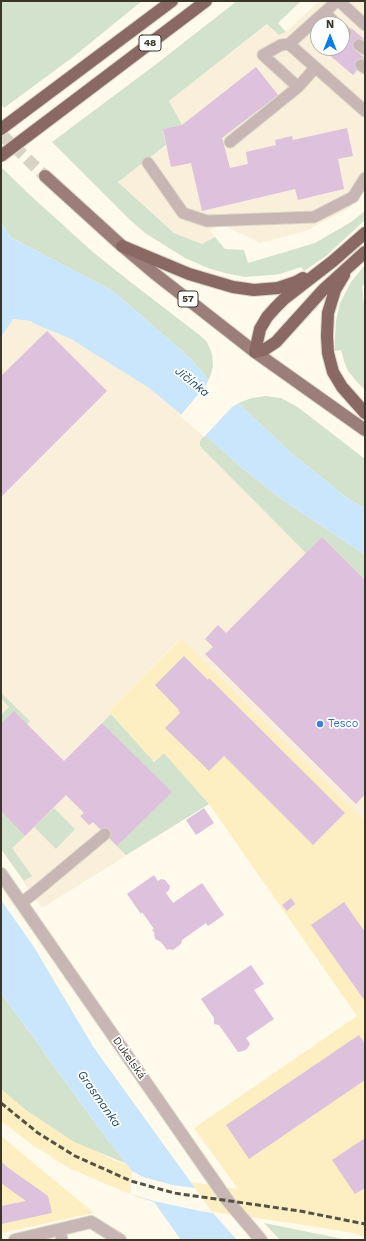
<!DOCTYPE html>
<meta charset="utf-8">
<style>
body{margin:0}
#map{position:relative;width:366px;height:1241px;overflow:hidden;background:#fffaeb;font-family:"Work Sans",sans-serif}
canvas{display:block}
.frame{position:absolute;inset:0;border:2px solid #3b3628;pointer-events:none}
.north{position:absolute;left:310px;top:16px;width:40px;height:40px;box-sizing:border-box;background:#fff;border:1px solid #b1afa9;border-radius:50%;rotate:0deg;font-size:11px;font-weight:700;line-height:16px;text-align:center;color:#3b3628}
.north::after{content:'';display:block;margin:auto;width:14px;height:18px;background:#027ee4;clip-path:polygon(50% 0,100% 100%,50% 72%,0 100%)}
</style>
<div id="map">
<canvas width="366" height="1241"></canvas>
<div class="frame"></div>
<div class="north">N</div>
</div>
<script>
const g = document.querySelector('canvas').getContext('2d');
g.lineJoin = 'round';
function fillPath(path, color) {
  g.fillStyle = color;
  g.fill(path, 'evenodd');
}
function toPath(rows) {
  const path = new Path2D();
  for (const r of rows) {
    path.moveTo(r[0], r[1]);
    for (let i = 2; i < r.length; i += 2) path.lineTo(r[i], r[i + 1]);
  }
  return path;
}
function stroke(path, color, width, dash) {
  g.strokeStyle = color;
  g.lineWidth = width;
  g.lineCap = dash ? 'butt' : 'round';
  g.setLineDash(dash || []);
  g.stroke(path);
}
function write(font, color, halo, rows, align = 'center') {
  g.font = font + ' "Work Sans",sans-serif';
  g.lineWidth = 3.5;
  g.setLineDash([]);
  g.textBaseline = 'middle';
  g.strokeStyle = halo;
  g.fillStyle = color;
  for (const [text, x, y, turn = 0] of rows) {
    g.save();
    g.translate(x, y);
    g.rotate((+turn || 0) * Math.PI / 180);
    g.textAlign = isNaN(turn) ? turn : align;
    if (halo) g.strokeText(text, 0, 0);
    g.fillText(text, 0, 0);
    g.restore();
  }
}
const commercial = toPath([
 [319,1,365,1,365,190,349,208,306,231,260,243,223,225,210,230,215,237,202,244,174,233,118,181,166,146,163,129,169,101,268,24,280,35,286,32],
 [318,24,342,24,342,48,318,48],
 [12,319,32,321,32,323,75,340,74,341,149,388,189,421,243,469,284,501,365,555,365,821,180,639,109,711,154,762,209,804,42,908,1,849,1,337]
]);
const built = toPath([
 [181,639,365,821,365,1237,353,1233,298,1224,171,1206,140,1198,101,1182,69,1168,31,1144,1,1121,1,1085,82,1144,111,1159,148,1173,176,1180,238,1189,194,1128,357,1016,209,804,164,753,154,762,109,711],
 [1,1136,94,1213,1,1233]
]);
const green = toPath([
 [1,1,142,1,73,57,4,108,1,104],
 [237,1,301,1,278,23,286,32,279,35,267,24,169,101,182,125,163,129,166,145,118,182,174,233,202,244,215,237,225,249,244,250,248,263,315,243,351,222,365,211,365,220,326,256,304,271,301,267,280,274,271,275,245,277,225,273,208,268,185,258,145,233,129,219,52,142,155,65],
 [1,167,30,195,94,253,128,280,202,337,207,342,212,354,213,367,209,380,191,359,113,291,10,237,5,228,1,224],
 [365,265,365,281,362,287,365,312,365,390,357,382,348,371,345,364,341,350,335,351,335,340,336,321,340,303,351,282],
 [266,396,281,398,299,408,365,459,365,507,351,501,290,452,238,403,252,398],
 [205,435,243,469,284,501,365,555,365,580,322,537,306,553,200,446,200,441],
 [2,694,30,721,27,724,1,724,1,715,9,707,1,698],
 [111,714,154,762,164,753,209,804,126,855,117,846,171,792,102,723],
 [54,808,75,829,56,849,34,827],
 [1,811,25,836,12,848,32,876,24,881,1,849],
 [1,993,106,1138,127,1164,74,1142,26,1110,1,1089],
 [264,1223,348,1240,280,1240]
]);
const water = toPath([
 [1,224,5,228,10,237,113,291,191,359,209,380,238,403,290,452,351,501,365,507,365,555,284,501,243,469,189,421,149,388,74,341,74,340,32,323,32,321,13,319,1,337],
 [1,900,34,947,94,1048,195,1188,213,1213,237,1240,181,1240,154,1202,130,1194,132,1171,106,1138,1,993]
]);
const pier = toPath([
 [210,377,240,402,232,407,204,437,180,416,206,385],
 [132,1171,143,1177,172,1185,195,1188,213,1213,200,1211,154,1201,130,1194]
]);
const building = toPath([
 [351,28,364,39,355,50,365,58,365,61,353,75,328,54,333,48,342,48,342,38],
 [256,67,278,95,222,138,230,168,248,164,246,152,276,145,275,140,292,136,293,140,347,128,353,156,338,159,344,189,298,200,295,189,202,211,191,163,171,167,163,129,182,125],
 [47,331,107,391,1,497,1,376],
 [322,537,365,580,365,794,356,804,205,654,213,647,205,639,218,625,226,633],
 [184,656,208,680,209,678,345,813,313,845,224,756,209,771,165,728,180,713,178,711,179,710,155,685],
 [14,711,64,761,102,723,172,792,117,846,93,822,89,825,80,816,84,813,66,795,25,836,1,811,1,724],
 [204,808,214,823,196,835,186,820],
 [154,875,158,881,161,879,165,880,170,886,169,890,166,893,173,903,202,883,224,915,208,926,206,923,182,940,181,944,173,950,169,949,167,950,161,942,155,939,154,932,152,930,154,929,142,912,141,914,127,894],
 [291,898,295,904,287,911,282,905],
 [344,902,365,932,365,1001,311,925],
 [251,965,264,984,254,990,274,1019,246,1038,250,1044,247,1049,243,1051,238,1052,219,1025,214,1024,214,1018,201,999],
 [359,1035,365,1044,365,1080,249,1159,226,1125],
 [365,1138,365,1188,355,1194,332,1160],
 [1,1161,7,1167,48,1196,52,1213,1,1224,1,1206,26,1201,1,1183]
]);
const primaryTunnel = toPath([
 [1,134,45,176]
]);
const lane = toPath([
 [339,1,365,25],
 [325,13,336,24],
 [342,29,346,33],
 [289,44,365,111],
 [359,45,365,49],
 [361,65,365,68],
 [298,87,263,55,281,45,289,44,337,1],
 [230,142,298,87,315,68],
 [148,163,183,213,207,221,314,217,353,197,365,178],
 [21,903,33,894,105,834],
 [60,1230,62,1240]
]);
const street = toPath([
 [1,874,228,1201,261,1240],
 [15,1240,91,1222,120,1240]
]);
const primary = toPath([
 [45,176,122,246,154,273,255,352,365,430]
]);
const highway = toPath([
 [95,85,206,1],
 [1,129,172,1],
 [365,233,333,261,284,299,276,307,267,317,260,329,255,352,264,350,276,342,323,290,365,252],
 [122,246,189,274,233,287,254,290,278,288,296,282,303,278],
 [344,275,335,290,328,313,327,336,328,353,333,372,342,387,365,413]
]);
const rail = toPath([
 [1,1103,38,1133,75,1156,131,1181,174,1193,300,1211,365,1224]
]);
const highwayBridge = toPath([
 [1,156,95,85]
]);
const markers = [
 [320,724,4,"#3f7fe0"]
];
const shields = [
 [150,43,22],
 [188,299,20]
];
const shieldNames = [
 ["48",150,43],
 ["57",188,299]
];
const shopNames = [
 ["Tesco",328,724]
];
const streetNames = [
 ["Dukelská",129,1058,55]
];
const waterNames = [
 ["Jičínka",192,382,39],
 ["Grasmanka",99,1099,55]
];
fillPath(commercial, '#f9efda');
fillPath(built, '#feefc3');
fillPath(green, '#d3e2cc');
fillPath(water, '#c9e6fd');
fillPath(pier, '#fffaeb');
fillPath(building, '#ddc1dd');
stroke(primaryTunnel, '#d8d3c4', 12, [12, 6]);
stroke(lane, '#dcd7c8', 13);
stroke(street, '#dcd7c8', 14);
stroke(primary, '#dcd7c8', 14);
stroke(highway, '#dcd7c8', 14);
stroke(lane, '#c7b6b4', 11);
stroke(street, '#c7b6b4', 12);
stroke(primary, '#9b7d7a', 12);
stroke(highway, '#8a6965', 12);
stroke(rail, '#565142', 3, [6, 3]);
stroke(highwayBridge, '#dcd7c8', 14, []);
stroke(highwayBridge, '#8a6965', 12);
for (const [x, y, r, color] of markers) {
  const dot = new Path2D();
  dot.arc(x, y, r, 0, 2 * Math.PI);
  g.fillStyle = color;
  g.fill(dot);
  stroke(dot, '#fff', 1.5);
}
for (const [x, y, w] of shields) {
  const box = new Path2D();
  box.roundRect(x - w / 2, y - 8, w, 16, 3);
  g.fillStyle = '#fff';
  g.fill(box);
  stroke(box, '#3b3628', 1);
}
write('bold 10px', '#3b3628', null, shieldNames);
write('11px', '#366cbe', '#fff', shopNames, 'left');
write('11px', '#3b3628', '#fff', streetNames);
write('italic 12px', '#194867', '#fff', waterNames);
</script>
